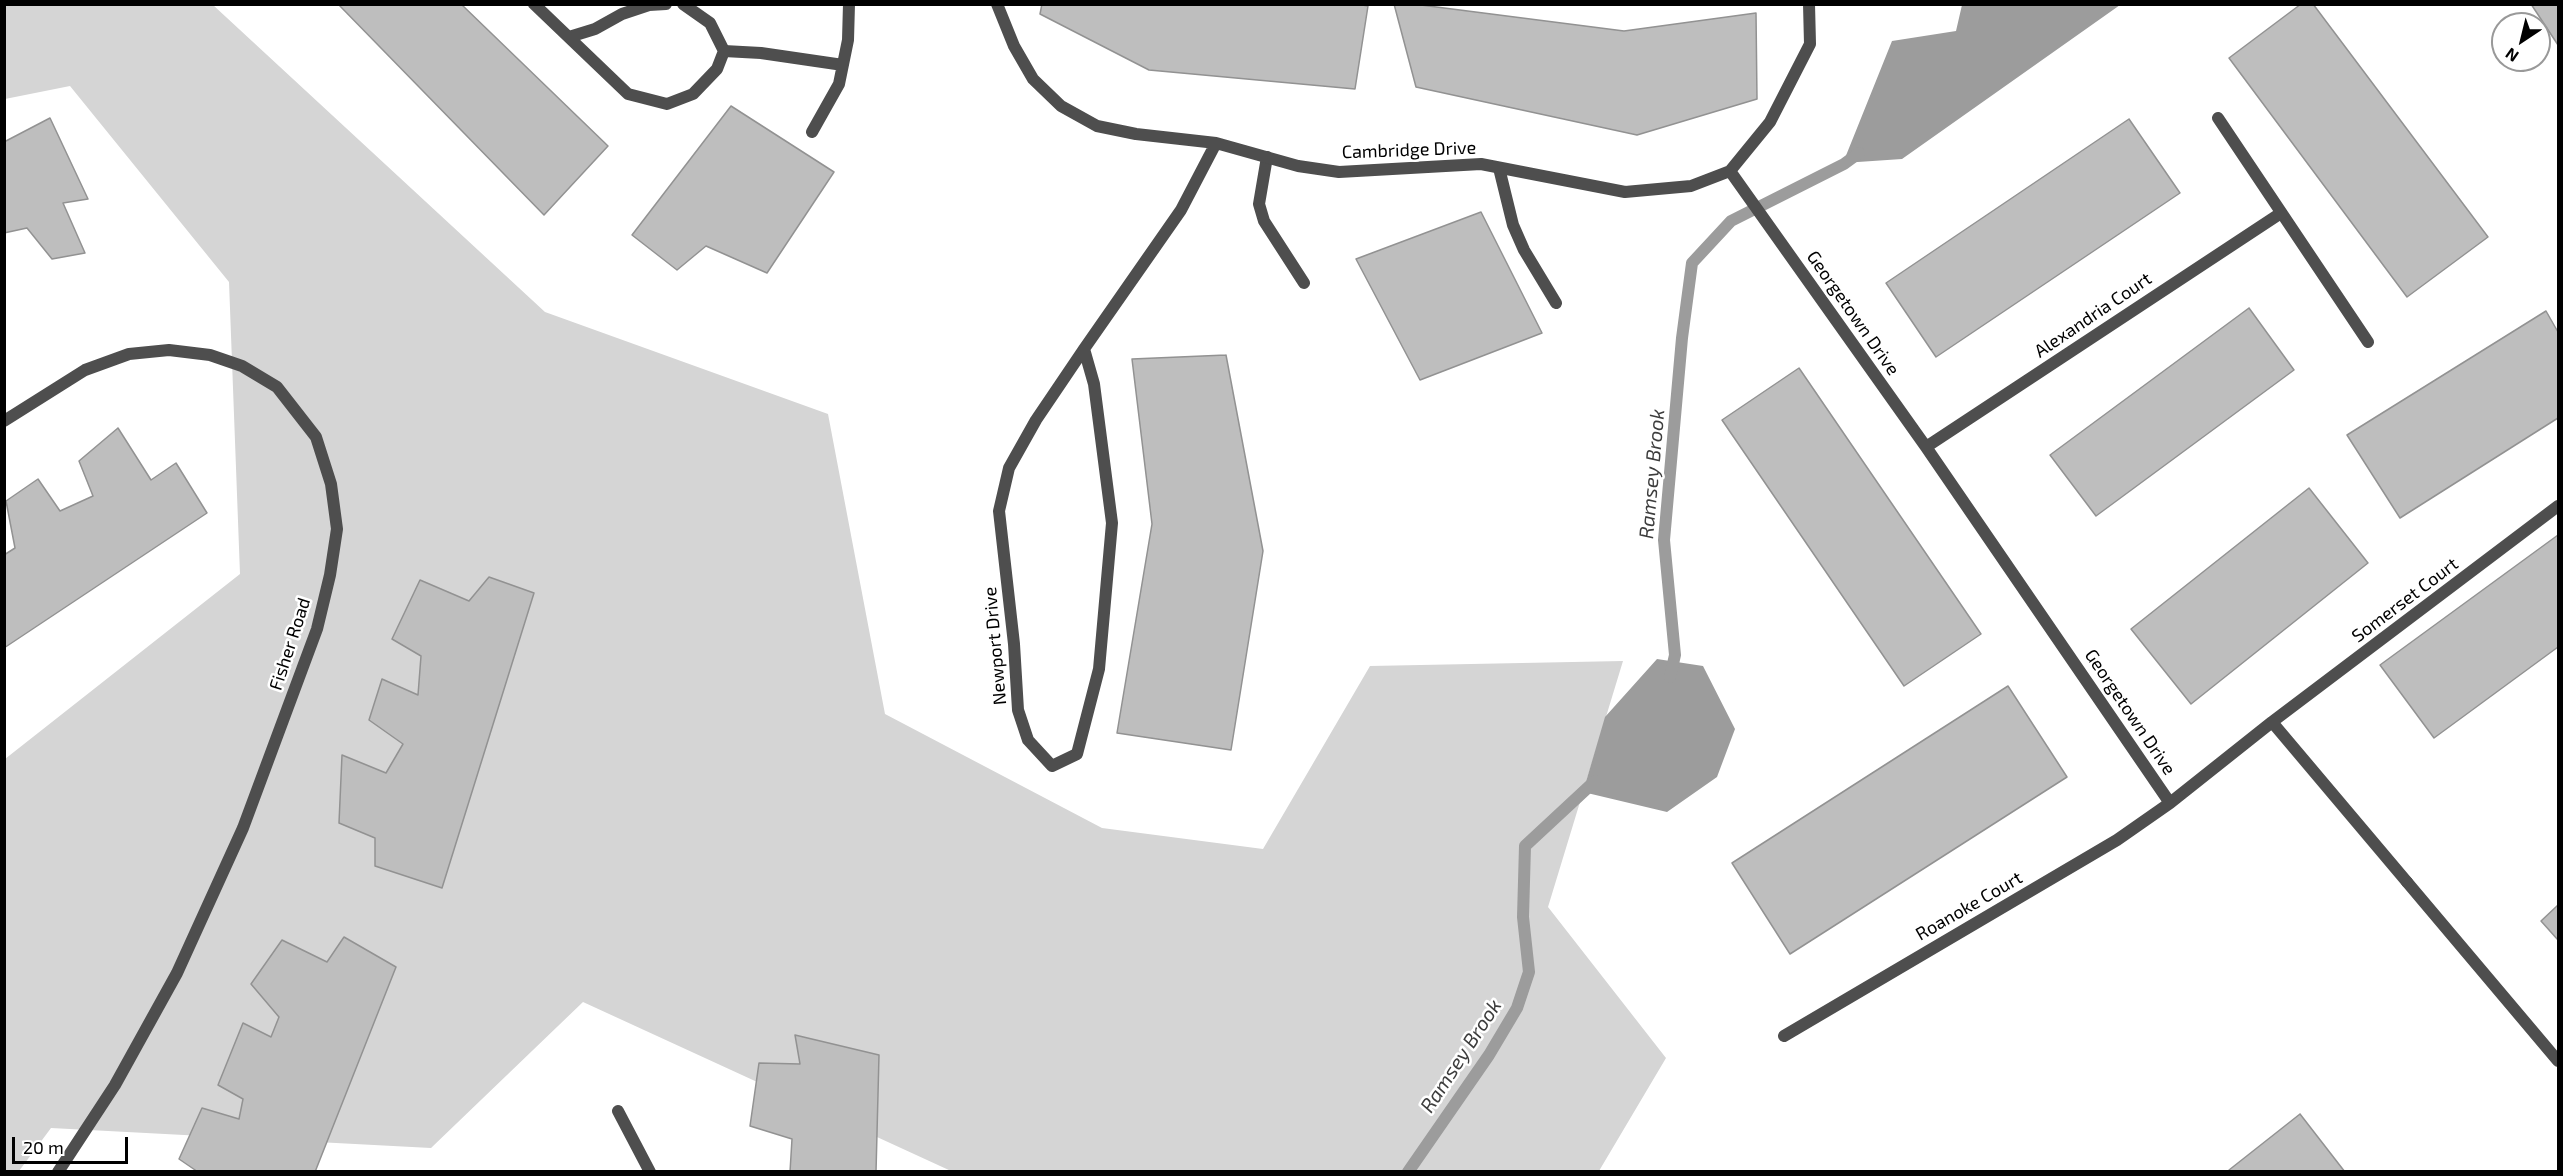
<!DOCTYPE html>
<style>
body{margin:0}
#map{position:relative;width:2563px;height:1176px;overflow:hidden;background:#fff;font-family:"Exo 2",sans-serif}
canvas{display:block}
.frame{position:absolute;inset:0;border:6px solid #000;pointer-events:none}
.north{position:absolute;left:2491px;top:12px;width:60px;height:60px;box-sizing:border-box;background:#fff;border:2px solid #999;border-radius:50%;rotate:215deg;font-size:16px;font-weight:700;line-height:24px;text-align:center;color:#000}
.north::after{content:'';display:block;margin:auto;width:21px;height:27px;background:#000;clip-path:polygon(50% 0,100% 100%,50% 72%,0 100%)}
.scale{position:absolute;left:12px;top:1137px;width:116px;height:27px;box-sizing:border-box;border:3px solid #000;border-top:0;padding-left:8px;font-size:18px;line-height:21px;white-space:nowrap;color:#000;-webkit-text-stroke:4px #fff;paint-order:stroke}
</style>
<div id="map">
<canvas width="2563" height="1176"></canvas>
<div class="frame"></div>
<div class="north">N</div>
<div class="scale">20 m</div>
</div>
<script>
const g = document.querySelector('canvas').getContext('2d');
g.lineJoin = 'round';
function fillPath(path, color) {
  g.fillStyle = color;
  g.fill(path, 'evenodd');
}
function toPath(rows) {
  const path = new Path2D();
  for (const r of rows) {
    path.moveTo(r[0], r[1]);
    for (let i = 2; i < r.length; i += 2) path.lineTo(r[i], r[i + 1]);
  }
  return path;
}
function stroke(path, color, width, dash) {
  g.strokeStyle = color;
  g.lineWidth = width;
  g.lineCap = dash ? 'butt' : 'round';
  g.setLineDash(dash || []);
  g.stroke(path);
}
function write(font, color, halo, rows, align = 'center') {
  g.font = font + ' "Exo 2",sans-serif';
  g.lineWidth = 5;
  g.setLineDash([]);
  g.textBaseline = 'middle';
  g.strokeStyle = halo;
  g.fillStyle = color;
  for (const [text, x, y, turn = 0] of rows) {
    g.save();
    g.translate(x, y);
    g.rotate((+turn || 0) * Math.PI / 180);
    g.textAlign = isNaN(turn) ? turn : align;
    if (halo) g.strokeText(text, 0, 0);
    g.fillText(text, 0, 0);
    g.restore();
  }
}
const green = toPath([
 [5,5,213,5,545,312,828,414,885,714,1102,828,1263,849,1370,666,1623,661,1548,907,1666,1058,1599,1171,951,1171,583,1002,431,1148,51,1128,19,1171,5,1171,5,759,240,574,229,282,70,86,5,99]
]);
const water = toPath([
 [1962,5,2120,5,1902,159,1843,163,1892,41,1956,31],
 [1657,659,1703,666,1735,729,1717,777,1667,812,1583,792,1605,717]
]);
const stream = toPath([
 [1670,677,1675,655,1664,540,1682,338,1692,263,1731,221,1844,164,1859,153],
 [1408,1172,1489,1055,1517,1008,1529,972,1523,917,1525,846,1595,781]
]);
const building = toPath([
 [338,4,461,4,608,146,544,215,338,4],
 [1042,4,1356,4,1368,6,1355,89,1149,70,1040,14,1042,4],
 [1394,4,1413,4,1624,31,1756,13,1757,99,1637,135,1416,87,1394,4],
 [2301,4,2313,4,2488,237,2407,297,2229,58,2301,4],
 [2531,4,2558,4,2558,45,2531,4],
 [731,106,834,172,767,273,706,246,677,270,632,235,731,106],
 [50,118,88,199,63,203,85,253,52,259,27,228,4,233,4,142,50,118],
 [2129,119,2180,193,1936,357,1886,283,2129,119],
 [1481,212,1542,333,1420,380,1356,259,1481,212],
 [2249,308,2294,370,2096,516,2050,455,2249,308],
 [2546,311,2558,332,2558,418,2400,518,2347,435,2546,311],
 [1226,355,1263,551,1231,750,1117,733,1152,524,1132,359,1226,355],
 [1799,368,1981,634,1904,686,1722,420,1799,368],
 [118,428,151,480,176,463,207,513,4,648,4,555,15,548,6,501,38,479,60,511,93,496,79,461,118,428],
 [2309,488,2368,563,2191,704,2131,629,2309,488],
 [2558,535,2558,647,2434,738,2380,665,2558,535],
 [489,577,534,593,442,888,375,866,375,838,339,823,342,755,386,773,403,744,369,720,382,679,418,695,421,656,392,639,420,580,469,601,489,577],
 [2008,686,2067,777,1790,954,1732,863,2008,686],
 [2558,905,2558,940,2541,921,2558,905],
 [344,937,396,967,315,1172,198,1172,179,1159,202,1108,239,1119,243,1099,218,1085,243,1023,271,1037,279,1017,251,984,282,940,327,962,344,937],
 [795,1035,879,1055,876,1172,790,1172,792,1139,750,1126,759,1063,800,1064,795,1035],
 [2300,1114,2345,1172,2230,1172,2229,1170,2300,1114]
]);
const service = toPath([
 [724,51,761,53,843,65],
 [2218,118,2368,342],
 [812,132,839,84,848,40,849,4],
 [1267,157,1259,204,1264,221,1304,283],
 [1499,168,1513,225,1524,250,1556,303],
 [2407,882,2558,1061]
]);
const minor = toPath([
 [534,4,628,94,667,104,693,94,717,69,724,51,710,23,683,4],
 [997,4,1014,46,1033,79,1061,106,1097,126,1136,134,1216,143,1298,166,1339,172,1481,164,1625,192,1691,186,1730,171,1770,122,1810,44,1809,4],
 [569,37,595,29,622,14,649,5,666,4],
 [1730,171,1926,447,2170,803,2272,722,2558,506],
 [1084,349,1094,384,1112,523,1099,669,1077,754,1052,766,1028,740,1018,710,1014,644,999,511,1009,468,1036,420,1084,349,1181,210,1216,143],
 [4,421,85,370,129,354,169,350,210,355,242,366,277,387,316,437,331,484,337,529,330,575,317,629,243,828,177,973,115,1085,58,1172],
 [1926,447,2281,213],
 [2272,722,2407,882],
 [1784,1036,2117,840,2170,803],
 [618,1111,650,1172]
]);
const streetNames = [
 ["Cambridge Drive",1409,150,-2],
 ["Georgetown Drive",1853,313,55],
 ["Alexandria Court",2093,315,-34],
 ["Somerset Court",2405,600,-37],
 ["Fisher Road",290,644,-72],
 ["Newport Drive",995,646,-95],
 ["Georgetown Drive",2130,712,56],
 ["Roanoke Court",1969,906,-30]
];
const waterNames = [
 ["Ramsey Brook",1652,474,-85],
 ["Ramsey Brook",1461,1056,-57]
];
fillPath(green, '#d5d5d5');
fillPath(water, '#9c9c9c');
stroke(stream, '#9c9c9c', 12);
fillPath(building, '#bebebe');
stroke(building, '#929292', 1.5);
stroke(service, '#4e4e4e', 12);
stroke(minor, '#4e4e4e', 12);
write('18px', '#000', '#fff', streetNames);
write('italic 20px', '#3d3d3d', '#fff', waterNames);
</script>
